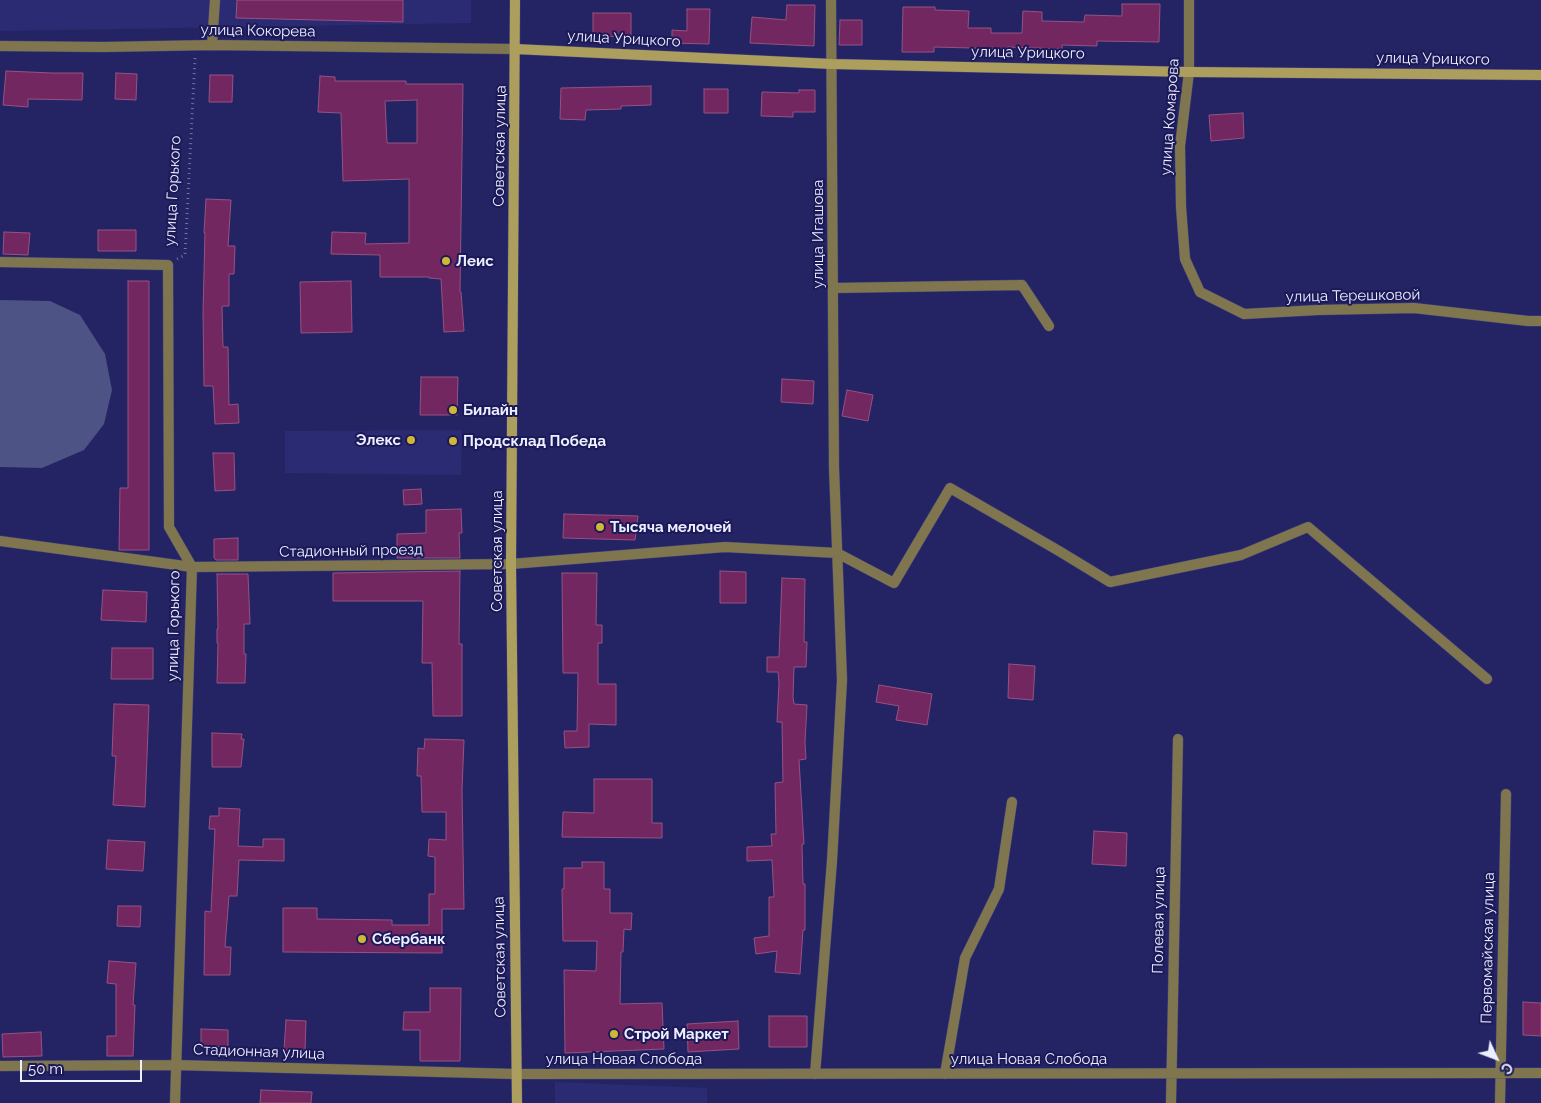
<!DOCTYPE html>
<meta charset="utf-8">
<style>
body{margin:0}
#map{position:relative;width:1541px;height:1103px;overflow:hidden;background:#242464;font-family:Raleway,sans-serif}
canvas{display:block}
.north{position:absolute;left:1471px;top:1033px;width:50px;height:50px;-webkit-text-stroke:4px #1c1958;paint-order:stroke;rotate:133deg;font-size:14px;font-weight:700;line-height:20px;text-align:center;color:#ecefff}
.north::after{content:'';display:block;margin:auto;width:18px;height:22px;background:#ecefff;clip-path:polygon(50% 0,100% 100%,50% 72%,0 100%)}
.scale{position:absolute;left:20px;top:1060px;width:122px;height:22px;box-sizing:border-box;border:2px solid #ecefff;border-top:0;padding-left:6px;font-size:15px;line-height:18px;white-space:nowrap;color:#ecefff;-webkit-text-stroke:4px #1c1958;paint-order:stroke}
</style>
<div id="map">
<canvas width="1541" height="1103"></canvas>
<div class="north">С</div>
<div class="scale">50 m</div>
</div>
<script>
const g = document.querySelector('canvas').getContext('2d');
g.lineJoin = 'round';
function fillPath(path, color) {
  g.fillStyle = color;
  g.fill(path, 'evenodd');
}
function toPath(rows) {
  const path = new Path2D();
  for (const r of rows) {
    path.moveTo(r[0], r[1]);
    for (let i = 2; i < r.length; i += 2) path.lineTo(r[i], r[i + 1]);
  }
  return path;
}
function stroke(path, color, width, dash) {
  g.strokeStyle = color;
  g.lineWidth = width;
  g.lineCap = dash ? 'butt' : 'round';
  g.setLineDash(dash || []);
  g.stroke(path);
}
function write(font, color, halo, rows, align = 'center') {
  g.font = font + ' Raleway,sans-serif';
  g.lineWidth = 4;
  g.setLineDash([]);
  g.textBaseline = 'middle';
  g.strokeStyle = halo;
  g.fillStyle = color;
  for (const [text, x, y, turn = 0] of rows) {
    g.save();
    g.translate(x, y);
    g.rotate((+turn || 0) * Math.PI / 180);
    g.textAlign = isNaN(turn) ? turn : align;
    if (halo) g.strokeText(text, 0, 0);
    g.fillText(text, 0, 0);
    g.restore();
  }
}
const built = toPath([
 [0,0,471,0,471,23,0,31],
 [462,430,461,475,285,473,285,431],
 [555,1082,707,1088,707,1103,555,1103]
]);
const green = toPath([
 [0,300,50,301,80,315,105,354,112,390,104,424,84,450,42,468,0,467]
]);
const building = toPath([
 [237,0,403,0,403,22,236,18,237,0],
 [1122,4,1160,4,1159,42,1097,41,1097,46,1062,45,1062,49,1008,47,1008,49,934,47,934,52,902,52,903,7,935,7,935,10,969,11,968,28,991,28,991,33,1022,33,1023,11,1042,12,1042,21,1084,22,1085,15,1122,16,1122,4],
 [787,5,815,5,814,46,750,43,752,17,786,20,787,5],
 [687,9,710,9,709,44,672,43,672,30,687,31,687,9],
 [593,13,631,13,631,37,593,36,593,13],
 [840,20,862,20,862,45,839,45,840,20],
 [6,71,52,73,83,73,82,100,28,99,28,107,3,105,6,71],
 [116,73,137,74,136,100,115,99,116,73],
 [210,75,233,75,232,102,209,102,210,75],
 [320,76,335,77,335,81,406,81,406,84,463,84,460,292,461,292,464,331,444,332,441,279,429,278,429,277,380,277,380,255,331,254,332,232,366,233,365,244,409,243,409,179,343,181,341,113,318,112,320,76],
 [417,100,417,143,387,143,385,101,417,100],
 [651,86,651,105,621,106,621,109,586,110,585,120,560,119,561,88,651,86],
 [704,89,728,89,728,113,704,113,704,89],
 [799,90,815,90,815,112,793,112,793,117,761,116,762,92,799,93,799,90],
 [1243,113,1244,138,1211,141,1209,115,1243,113],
 [206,199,231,200,228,246,235,246,234,274,229,274,229,306,222,306,223,347,228,347,229,405,238,404,239,423,215,424,213,386,204,386,203,312,205,233,204,233,206,199],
 [98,230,136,230,136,251,98,251,98,230],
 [4,232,30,233,28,255,3,254,4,232],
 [128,281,149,281,149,550,119,550,120,488,128,488,128,281],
 [351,281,352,332,301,333,300,282,351,281],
 [421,377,458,377,457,415,420,415,421,377],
 [782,379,814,381,813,404,781,402,782,379],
 [847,390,873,395,868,421,842,416,847,390],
 [213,453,234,453,235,490,215,491,213,453],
 [421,489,422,504,404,505,403,490,421,489],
 [461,509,462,533,459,533,460,558,397,558,397,534,426,533,426,510,461,509],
 [564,514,638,516,635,540,563,538,564,514],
 [238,538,238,560,216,560,214,558,214,539,238,538],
 [460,571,459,644,462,644,462,716,433,716,432,663,422,663,423,601,333,601,333,573,460,571],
 [720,571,746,572,746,603,720,603,720,571],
 [562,573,597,573,596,625,602,625,602,643,598,643,598,684,616,684,616,725,589,724,589,747,565,748,564,731,577,731,578,673,563,673,562,573],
 [217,574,248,574,250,624,244,624,244,654,246,654,245,683,217,683,218,643,217,643,217,629,218,629,217,574],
 [782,578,805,579,804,642,807,642,806,667,794,667,793,697,794,704,807,705,805,742,806,759,799,760,804,844,802,844,803,884,805,884,805,930,803,930,800,974,775,972,777,951,756,954,754,938,769,936,769,897,774,897,772,860,747,861,747,847,772,846,771,834,776,834,775,783,783,782,782,722,777,722,779,683,778,672,767,672,767,657,779,657,782,578],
 [103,590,147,592,146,622,101,620,103,590],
 [112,648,153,648,153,679,111,679,112,648],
 [1009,664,1035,666,1033,700,1008,698,1009,664],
 [879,685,932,694,927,725,896,720,899,706,876,702,879,685],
 [114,704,149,705,145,807,113,805,116,756,112,756,114,704],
 [212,733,242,734,241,739,244,739,241,767,212,767,212,733],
 [425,739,464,740,462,790,464,909,442,909,442,953,283,952,283,908,317,908,317,919,392,920,392,925,429,925,429,894,435,894,435,857,428,856,429,839,446,840,446,812,422,812,421,776,417,776,418,748,424,749,425,739],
 [594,779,652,779,652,823,662,823,662,838,562,837,563,812,594,813,594,779],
 [219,808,240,809,238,846,263,847,263,839,284,839,284,861,239,860,237,896,229,896,225,947,231,947,230,975,204,975,205,911,211,912,215,829,209,829,210,816,219,816,219,808],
 [1094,831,1127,833,1126,866,1092,864,1094,831],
 [108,840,145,842,143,871,106,869,108,840],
 [582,862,604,862,604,889,610,889,610,913,632,913,631,930,624,929,623,952,621,952,620,1004,662,1003,664,1049,565,1053,564,970,596,971,597,941,563,941,562,889,564,889,564,868,582,868,582,862],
 [118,906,141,906,140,927,117,926,118,906],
 [109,961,136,963,133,1005,135,1005,133,1056,107,1056,107,1036,116,1036,116,984,107,983,109,961],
 [430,988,461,988,460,1061,420,1061,420,1030,403,1030,404,1012,430,1012,430,988],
 [1523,1002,1541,1003,1541,1036,1523,1035,1523,1002],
 [769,1016,807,1016,807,1047,769,1047,769,1016],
 [286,1020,306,1021,305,1051,284,1050,286,1020],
 [738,1021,739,1049,688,1052,687,1024,738,1021],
 [201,1029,228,1030,228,1047,201,1046,201,1029],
 [41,1032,42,1056,3,1057,2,1034,41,1032],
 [261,1090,312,1092,311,1103,260,1103,261,1090]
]);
const path = toPath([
 [177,259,185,255,195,58]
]);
const service = toPath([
 [212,45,215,0]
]);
const minor = toPath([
 [1189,0,1189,72,1180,146,1181,207,1185,259,1200,292,1244,314,1318,310,1414,308,1528,321,1541,321],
 [0,46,103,47,212,45,515,49],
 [0,262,168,265,169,527,192,567,175,1103],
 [833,288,1022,285,1049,326],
 [0,541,192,567,511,564,725,547,837,553,894,583,950,488,1059,551,1110,582,1241,555,1308,527,1487,679],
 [0,1066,175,1065,516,1074,1541,1073],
 [815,1074,832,861,842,680,834,468,831,0],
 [945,1074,965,958,999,889,1012,802],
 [1171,1103,1178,739],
 [1500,1103,1506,794]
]);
const secondary = toPath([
 [515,0,511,564,517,1103],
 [515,49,832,64,1189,72,1541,75]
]);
const markers = [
 [446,261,5,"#d1b736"],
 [453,410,5,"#d1b736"],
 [411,440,5,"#d1b736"],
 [453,441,5,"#d1b736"],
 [600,527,5,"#d1b736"],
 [362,939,5,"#d1b736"],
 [614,1034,5,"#d1b736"]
];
const streetNames = [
 ["улица Кокорева",258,31,1],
 ["улица Урицкого",624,39,3],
 ["улица Урицкого",1028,53,1],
 ["улица Урицкого",1433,59,1],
 ["улица Комарова",1170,117,-86],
 ["Советская улица",500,146,-89],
 ["улица Горького",173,191,-87],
 ["улица Игашова",818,234,-90],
 ["улица Терешковой",1353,296,-1],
 ["Стадионный проезд",351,551,-1],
 ["Советская улица",497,551,-90],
 ["улица Горького",174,626,-89],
 ["Полевая улица",1159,920,-89],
 ["Первомайская улица",1488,948,-89],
 ["Советская улица",500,957,-91],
 ["Стадионная улица",259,1052,2],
 ["улица Новая Слобода",624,1059],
 ["улица Новая Слобода",1029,1059]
];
const poiNames = [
 ["Леис",456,261],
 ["Билайн",463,410],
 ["Элекс",401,440,"right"],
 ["Продсклад Победа",463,441],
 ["Тысяча мелочей",610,527],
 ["Сбербанк",372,939],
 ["Строй Маркет",624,1034]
];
fillPath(built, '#2b2b73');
fillPath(green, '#4d5385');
fillPath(building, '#722761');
stroke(building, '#955283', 1);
stroke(service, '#40407a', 11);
stroke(minor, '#40407a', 11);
stroke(secondary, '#40407a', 11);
stroke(path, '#7173a0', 3, [1, 4]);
stroke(service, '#7f764f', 10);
stroke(minor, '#7f764f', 10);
stroke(secondary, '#ac9e5d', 10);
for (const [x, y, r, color] of markers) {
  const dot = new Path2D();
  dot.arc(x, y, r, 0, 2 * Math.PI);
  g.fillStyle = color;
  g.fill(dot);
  stroke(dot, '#1c1958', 2);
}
write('15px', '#ecefff', '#1c1958', streetNames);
write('bold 15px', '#ecefff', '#1c1958', poiNames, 'left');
</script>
